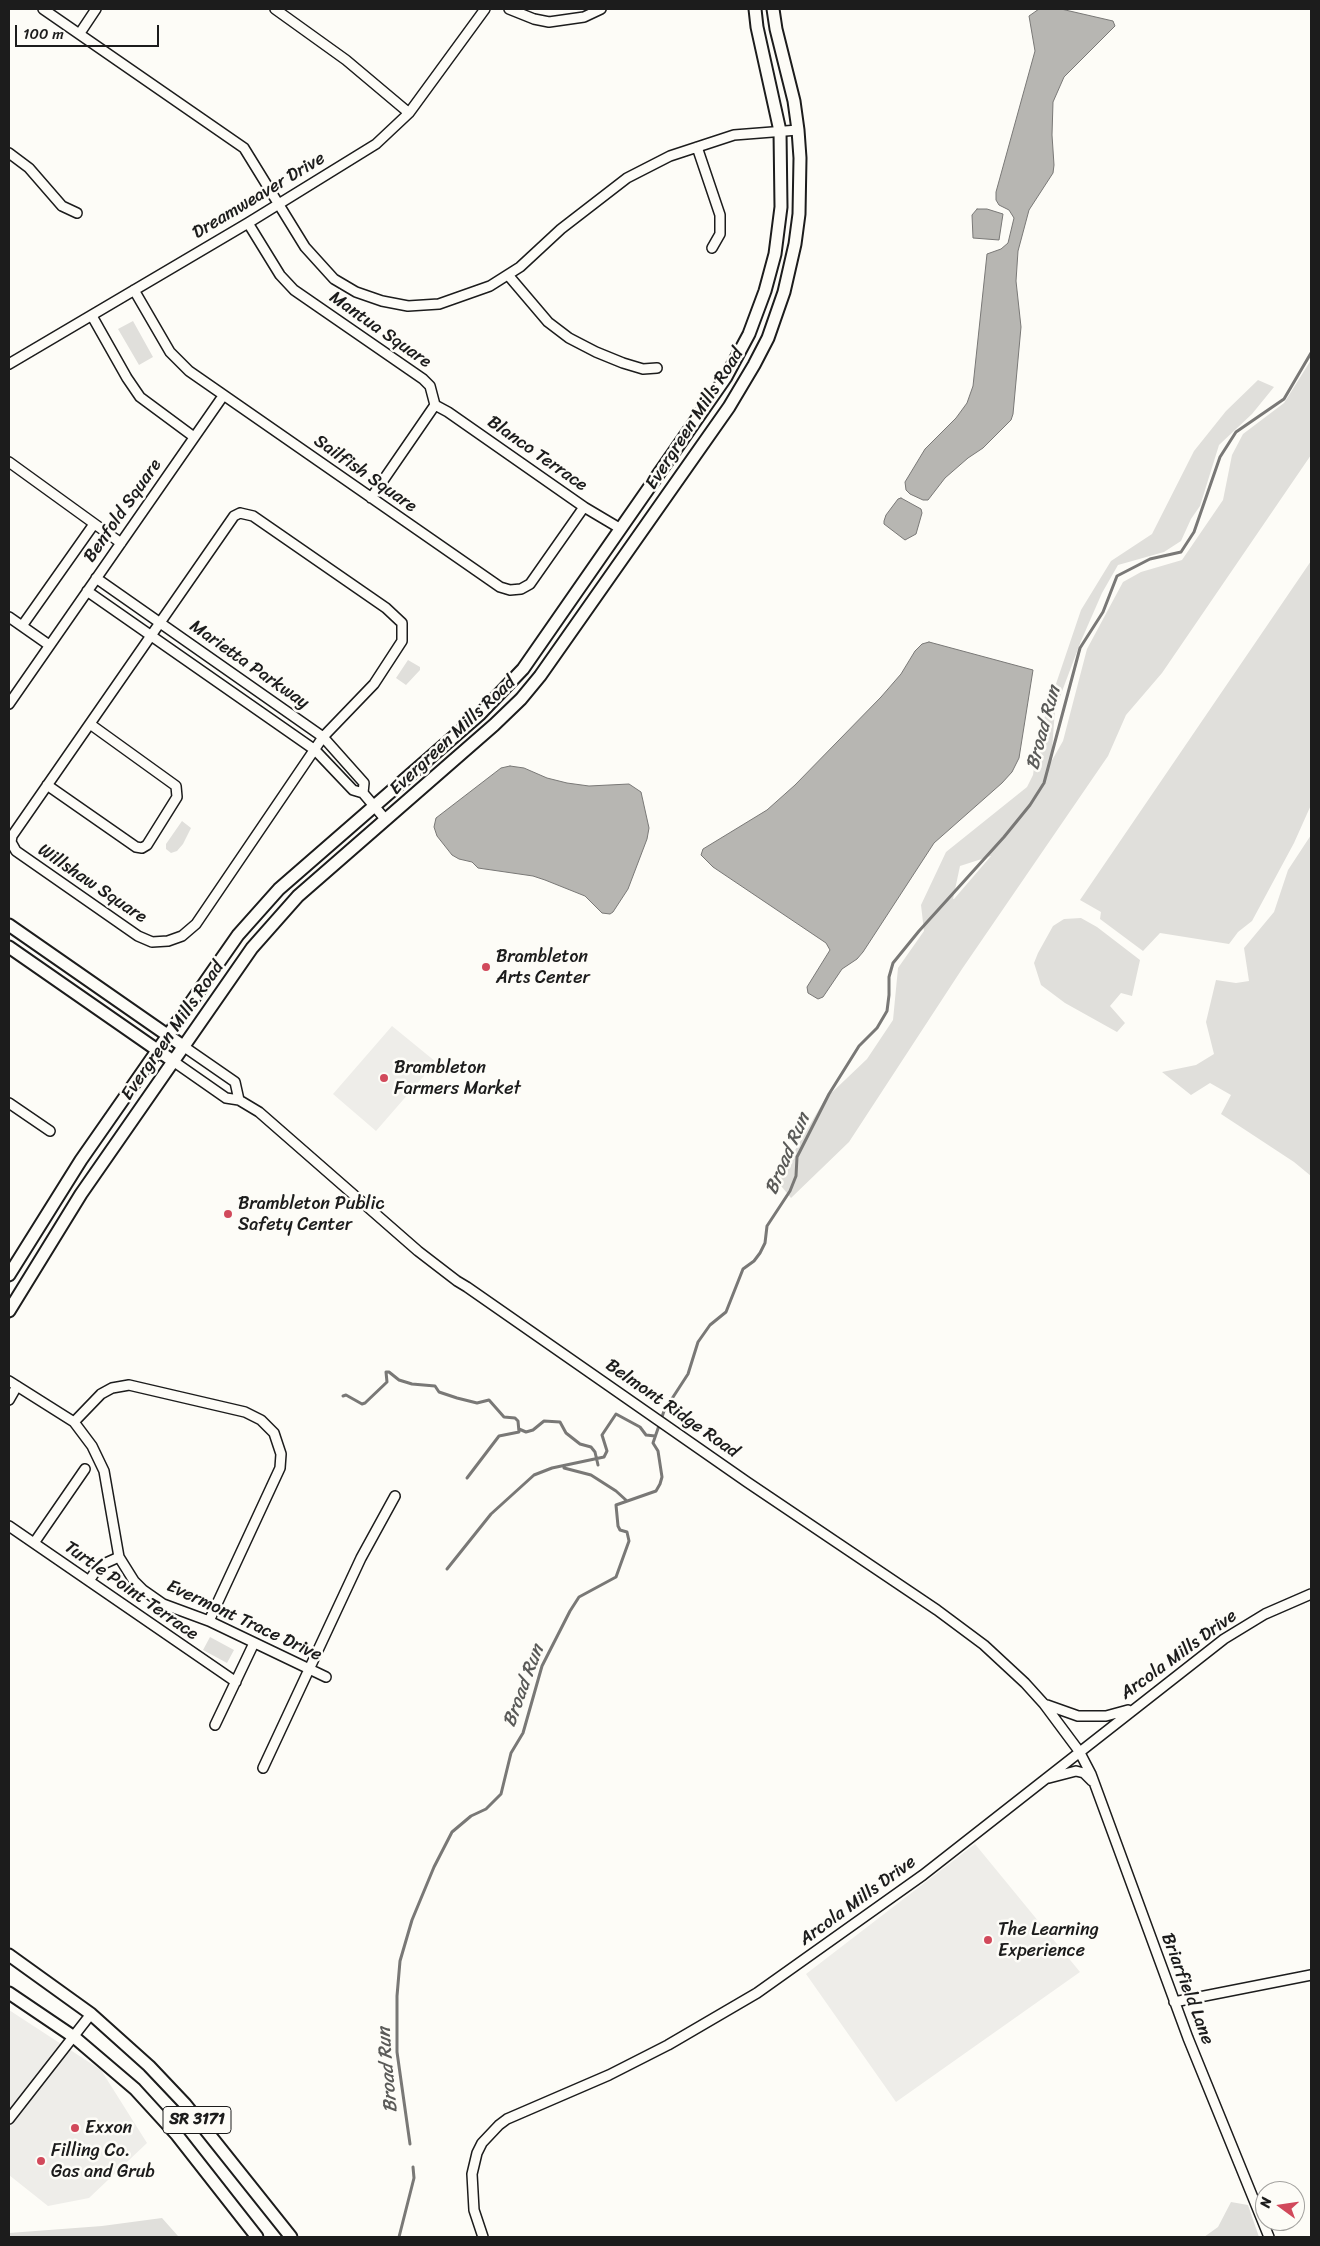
<!DOCTYPE html>
<style>
body{margin:0}
#map{position:relative;width:1320px;height:2246px;overflow:hidden;background:#fdfcf7;font-family:Sriracha,sans-serif}
canvas{display:block}
.frame{position:absolute;inset:0;border:10px solid #1c1c1c;pointer-events:none}
.north{position:absolute;left:1255px;top:2181px;width:50px;height:50px;box-sizing:border-box;background:#fdfcf7;border:1px solid #a3a29f;border-radius:50%;rotate:284deg;font-size:14px;font-weight:700;line-height:20px;text-align:center;color:#1c1c1c}
.north::after{content:'';display:block;margin:auto;width:18px;height:22px;background:#d1495b;clip-path:polygon(50% 0,100% 100%,50% 72%,0 100%)}
.scale{position:absolute;left:15px;top:25px;width:144px;height:22px;box-sizing:border-box;border:2px solid #1c1c1c;border-top:0;padding-left:6px;font-size:15px;line-height:18px;white-space:nowrap;color:#1c1c1c;-webkit-text-stroke:4px #fdfcf7;paint-order:stroke}
</style>
<div id="map">
<canvas width="1320" height="2246"></canvas>
<div class="frame"></div>
<div class="north">N</div>
<div class="scale">100 m</div>
</div>
<script>
const g = document.querySelector('canvas').getContext('2d');
g.lineJoin = 'round';
function fillPath(path, color) {
  g.fillStyle = color;
  g.fill(path, 'evenodd');
}
function toPath(rows) {
  const path = new Path2D();
  for (const r of rows) {
    path.moveTo(r[0], r[1]);
    for (let i = 2; i < r.length; i += 2) path.lineTo(r[i], r[i + 1]);
  }
  return path;
}
function stroke(path, color, width, dash) {
  g.strokeStyle = color;
  g.lineWidth = width;
  g.lineCap = dash ? 'butt' : 'round';
  g.setLineDash(dash || []);
  g.stroke(path);
}
function write(font, color, halo, rows, align = 'center') {
  g.font = font + ' Sriracha,sans-serif';
  g.lineWidth = 5;
  g.setLineDash([]);
  g.textBaseline = 'middle';
  g.strokeStyle = halo;
  g.fillStyle = color;
  for (const [text, x, y, turn = 0] of rows) {
    g.save();
    g.translate(x, y);
    g.rotate((+turn || 0) * Math.PI / 180);
    g.textAlign = isNaN(turn) ? turn : align;
    if (halo) g.strokeText(text, 0, 0);
    g.fillText(text, 0, 0);
    g.restore();
  }
}
const built = toPath([
 [392,1026,436,1062,376,1131,333,1094],
 [975,1844,1080,1972,896,2102,806,1974],
 [9,2010,101,2070,147,2143,89,2198,48,2206,9,2175]
]);
const green = toPath([
 [133,321,153,357,139,365,118,329],
 [1311,360,1311,455,1162,673,1126,715,1108,756,962,969,849,1142,791,1198,777,1181,825,1099,867,1059,893,1020,898,968,924,931,921,905,946,852,1027,787,1033,775,1038,737,1081,610,1111,561,1152,534,1194,451,1226,411,1258,380,1274,387,1252,414,1219,445,1200,506,1191,519,1181,541,1164,552,1118,565,1102,593,1081,641,1055,710,1051,762,1063,741,1087,649,1123,582,1141,572,1182,560,1223,500,1232,455,1243,434,1284,403],
 [991,856,954,899,953,899,960,866],
 [1311,561,1311,805,1294,843,1252,921,1238,932,1229,944,1160,933,1143,951,1100,919,1101,912,1080,900],
 [408,660,420,667,420,670,406,685,396,678],
 [182,821,191,828,183,844,177,851,171,853,166,849,166,844],
 [1311,835,1311,1176,1294,1162,1221,1114,1231,1095,1210,1083,1191,1095,1162,1072,1196,1065,1214,1054,1206,1022,1216,980,1236,983,1249,981,1244,948,1274,912,1288,870],
 [1081,918,1097,927,1140,960,1132,996,1121,993,1110,1006,1125,1023,1117,1032,1065,1003,1041,985,1034,963,1038,953,1053,926,1064,919],
 [210,1637,234,1650,227,1663,203,1650],
 [1231,2202,1248,2205,1259,2237,1204,2237,1218,2227],
 [162,2218,178,2236,9,2237,9,2233,102,2226]
]);
const water = toPath([
 [1039,9,1061,9,1113,21,1115,26,1064,77,1053,102,1052,135,1054,165,1053,173,1029,210,1018,251,1016,281,1021,327,1013,414,1011,420,983,448,968,458,945,478,928,500,923,500,910,494,906,490,905,482,925,449,956,418,967,403,973,386,987,254,1001,249,1008,243,1014,218,1009,210,999,205,996,200,996,192,1035,51,1029,16,1039,9],
 [977,209,987,209,1003,214,999,240,973,238,972,215,977,209],
 [901,498,921,509,922,513,916,534,905,540,884,524,884,521,886,515,898,499,901,498],
 [929,642,1033,670,1019,758,1012,772,1002,783,934,843,863,952,857,959,842,969,823,997,818,999,808,993,807,987,830,950,826,943,713,867,701,855,703,849,767,810,795,785,881,697,901,674,915,651,922,644,929,642],
 [510,766,524,768,547,778,567,783,589,786,629,784,641,792,649,828,647,839,628,889,613,912,610,914,602,913,585,896,545,880,533,876,478,868,472,862,459,859,452,855,437,836,434,827,436,818,501,768,510,766]
]);
const stream = toPath([
 [343,1396,346,1395,362,1404,365,1403,387,1382,386,1372,389,1372,399,1380,412,1384,435,1386,439,1392,457,1398,477,1403,489,1400,504,1417,515,1418,518,1421,519,1432,499,1436,467,1478],
 [519,1429,526,1432,533,1430,544,1421,560,1422,566,1433,580,1444,591,1447,595,1452,598,1465],
 [564,1468,591,1475,616,1491,627,1501],
 [447,1569,491,1514,534,1475,552,1468,604,1457,607,1451,602,1435,616,1414,640,1427,646,1435,655,1436],
 [410,2144,397,2052,397,1996,400,1961,412,1920,434,1867,452,1832,471,1816,486,1809,501,1794,511,1753,523,1733,542,1666,570,1611,579,1597,616,1577,629,1541,627,1532,620,1530,618,1526,616,1505,656,1491,660,1484,662,1477,658,1451,653,1443,664,1411,688,1374,698,1342,710,1325,726,1312,743,1269,754,1261,760,1253,765,1243,767,1226,790,1191,796,1176,797,1157,829,1094,859,1046,877,1028,887,1011,889,995,889,977,893,963,919,931,1004,837,1030,805,1044,783,1080,648,1103,612,1117,576,1150,559,1181,552,1194,532,1220,457,1236,432,1284,399,1311,353],
 [399,2237,414,2178,413,2167]
]);
const minor = toPath([
 [43,9,244,148,305,247,334,279,356,292,382,301,408,306,439,304,490,286,520,267,561,229,627,178,670,156,734,135,798,130],
 [275,9,346,60,409,113],
 [509,9,534,19,549,22,584,17,601,9],
 [80,33,96,9],
 [697,147,720,215,720,234,712,248],
 [9,153,29,168,62,206,77,213],
 [248,223,280,275,294,290,423,379,430,386,435,405,371,498],
 [508,275,548,322,569,338,596,352,623,363,643,369,657,368],
 [134,290,170,352,189,371,500,587,510,590,521,589,530,584,584,507],
 [92,316,127,378,140,397,194,437],
 [9,364,248,223,376,144,409,113,485,9],
 [435,405,448,412,584,507,621,529],
 [9,462,121,543],
 [240,513,253,516,386,608,402,623,402,641,374,684,323,737,196,924,182,936,168,941,152,942,138,936,16,851,11,842,12,836,234,516,240,513],
 [96,578,323,737,364,783,363,793],
 [87,591,315,750,353,790,363,793,386,820],
 [9,617,49,645],
 [22,626,94,524],
 [9,704,223,396],
 [47,785,136,847,142,848,147,845,177,797,176,786,90,724],
 [183,1046,235,1082,239,1100],
 [173,1061,226,1098,239,1100,259,1112,418,1251,457,1281,467,1287,747,1482,937,1610,984,1645,1025,1683,1044,1704,1079,1751,1091,1774,1188,2038,1269,2237],
 [9,1103,50,1131],
 [9,1381,74,1422,92,1446,104,1471,119,1557,134,1581,143,1590,163,1604,209,1621,326,1677],
 [9,1400,17,1386],
 [74,1422,101,1394,112,1388,129,1385,245,1412,261,1420,274,1433,281,1454,280,1468,209,1621],
 [9,1526,236,1682],
 [34,1543,85,1469],
 [89,1581,99,1566,119,1557],
 [1047,1705,1078,1716,1106,1716,1128,1710],
 [215,1725,254,1643],
 [263,1768,361,1558,395,1496],
 [1049,1778,1076,1771,1084,1773,1092,1781],
 [1174,2002,1311,1975],
 [9,2119,91,2014],
 [483,2237,474,2210,472,2174,477,2153,482,2143,499,2125,507,2119,609,2075,668,2045,757,1993,923,1875,1224,1639,1265,1614,1311,1594]
]);
const major = toPath([
 [9,925,183,1046],
 [9,947,173,1061],
 [9,1275,81,1160,238,935,279,889,480,714,523,669,726,377,749,334,765,291,775,254,781,207,780,131,757,27,755,9],
 [9,1311,81,1194,252,948,298,896,494,725,521,699,540,676,729,407,754,365,768,338,784,292,795,244,799,214,800,158,798,130,794,101,776,29,773,9],
 [9,1955,91,2014,149,2066,185,2104,291,2237],
 [9,1993,74,2037,135,2089,177,2135,257,2237]
]);
const markers = [
 [486,967,5,"#d1495b"],
 [384,1078,5,"#d1495b"],
 [228,1214,5,"#d1495b"],
 [988,1940,5,"#d1495b"],
 [75,2128,5,"#d1495b"],
 [41,2161,5,"#d1495b"]
];
const shields = [
 [197,2120,68]
];
const shieldNames = [
 ["SR 3171",197,2120]
];
const streetNames = [
 ["Dreamweaver Drive",259,196,-31],
 ["Mantua Square",380,330,35],
 ["Evergreen Mills Road",695,419,-57],
 ["Blanco Terrace",537,454,35],
 ["Sailfish Square",365,474,35],
 ["Benfold Square",123,511,-55],
 ["Marietta Parkway",249,665,35],
 ["Evergreen Mills Road",453,736,-43],
 ["Willshaw Square",92,884,34],
 ["Evergreen Mills Road",173,1031,-55],
 ["Belmont Ridge Road",672,1409,35],
 ["Turtle Point Terrace",131,1591,35],
 ["Evermont Trace Drive",244,1621,25],
 ["Arcola Mills Drive",1179,1655,-36],
 ["Arcola Mills Drive",858,1901,-36],
 ["Briarfield Lane",1187,1989,69]
];
const poiNames = [
 ["Brambleton",496,957],
 ["Arts Center",496,978],
 ["Brambleton",394,1068],
 ["Farmers Market",394,1089],
 ["Brambleton Public",238,1204],
 ["Safety Center",238,1225],
 ["The Learning",998,1930],
 ["Experience",998,1951],
 ["Exxon",85,2128],
 ["Filling Co.",51,2151],
 ["Gas and Grub",51,2172]
];
const waterNames = [
 ["Broad Run",1044,728,-75],
 ["Broad Run",788,1154,-67],
 ["Broad Run",524,1686,-70],
 ["Broad Run",388,2070,-95]
];
fillPath(built, '#eeede9');
fillPath(green, '#e0dfdb');
fillPath(water, '#b7b6b2');
stroke(water, '#797876', 1);
stroke(stream, '#797876', 3);
stroke(minor, '#1c1c1c', 12);
stroke(major, '#1c1c1c', 15);
stroke(minor, '#fdfcf7', 9);
stroke(major, '#fdfcf7', 11);
for (const [x, y, r, color] of markers) {
  const dot = new Path2D();
  dot.arc(x, y, r, 0, 2 * Math.PI);
  g.fillStyle = color;
  g.fill(dot);
  stroke(dot, '#fdfcf7', 2);
}
for (const [x, y, w] of shields) {
  const box = new Path2D();
  box.roundRect(x - w / 2, y - 13.5, w, 27, 4);
  g.fillStyle = '#fdfcf7';
  g.fill(box);
  stroke(box, '#1c1c1c', 1);
}
write('bold 16px', '#1c1c1c', null, shieldNames);
write('18px', '#1c1c1c', '#fdfcf7', streetNames);
write('18px', '#1c1c1c', '#fdfcf7', poiNames, 'left');
write('italic 19px', '#5a5a58', '#fdfcf7', waterNames);
</script>
